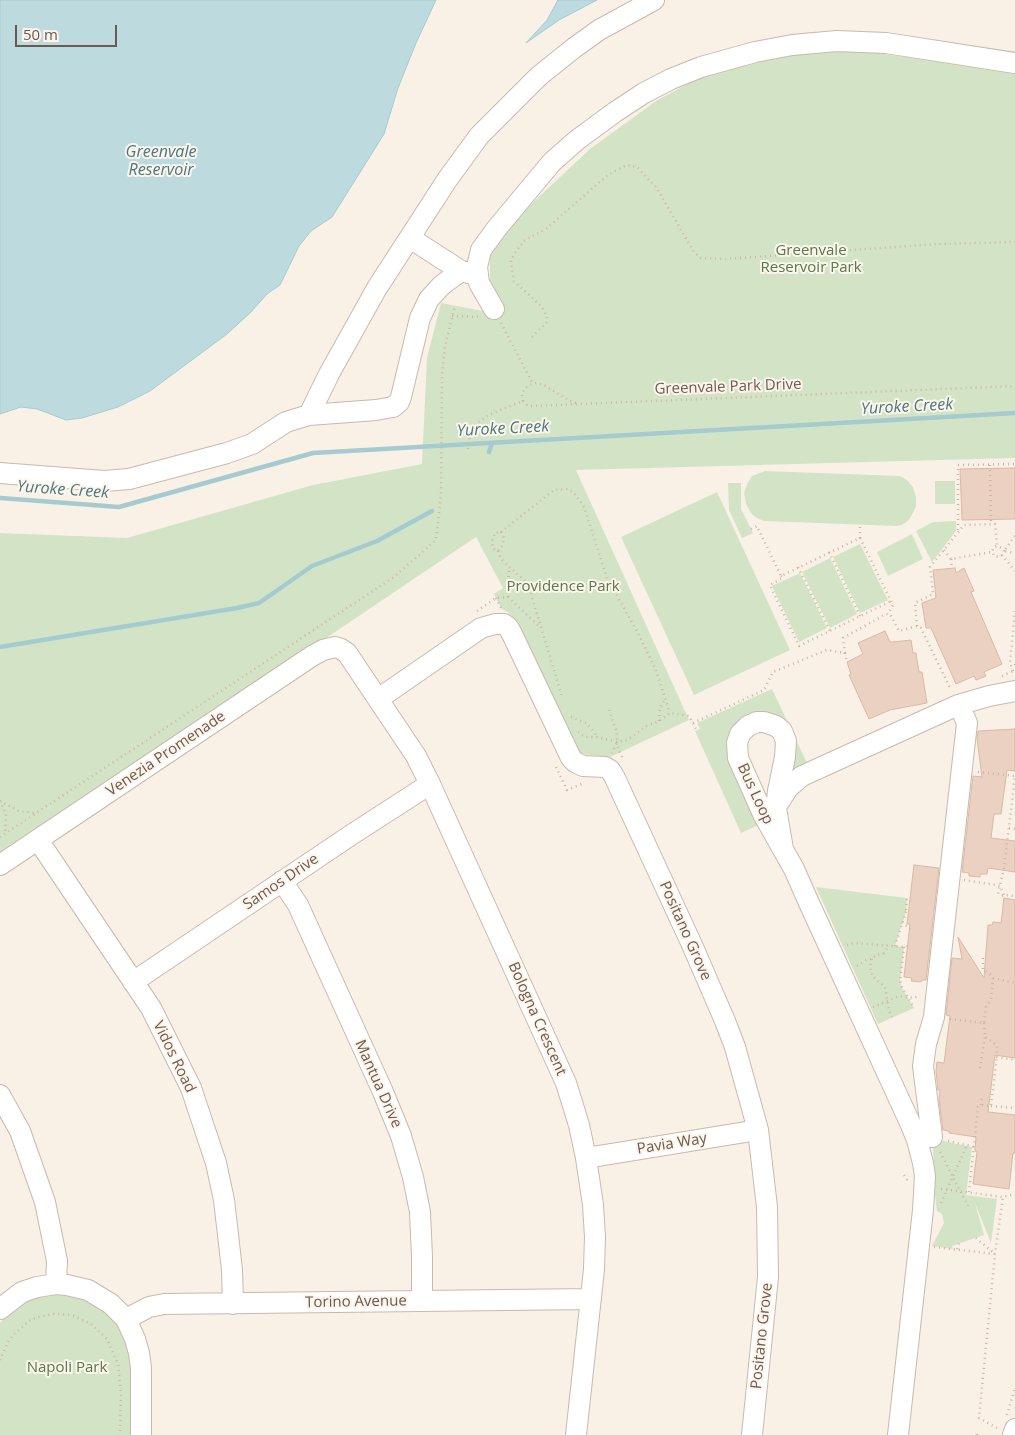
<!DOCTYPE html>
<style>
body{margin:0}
#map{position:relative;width:1015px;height:1435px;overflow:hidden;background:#f9f1e6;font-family:"Open Sans",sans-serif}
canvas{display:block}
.scale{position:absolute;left:15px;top:25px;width:102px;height:22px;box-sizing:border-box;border:2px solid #6e594e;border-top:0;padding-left:6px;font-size:15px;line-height:18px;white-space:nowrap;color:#6e594e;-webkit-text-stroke:4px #fcf5eb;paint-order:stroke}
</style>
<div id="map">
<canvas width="1015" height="1435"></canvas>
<div class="scale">50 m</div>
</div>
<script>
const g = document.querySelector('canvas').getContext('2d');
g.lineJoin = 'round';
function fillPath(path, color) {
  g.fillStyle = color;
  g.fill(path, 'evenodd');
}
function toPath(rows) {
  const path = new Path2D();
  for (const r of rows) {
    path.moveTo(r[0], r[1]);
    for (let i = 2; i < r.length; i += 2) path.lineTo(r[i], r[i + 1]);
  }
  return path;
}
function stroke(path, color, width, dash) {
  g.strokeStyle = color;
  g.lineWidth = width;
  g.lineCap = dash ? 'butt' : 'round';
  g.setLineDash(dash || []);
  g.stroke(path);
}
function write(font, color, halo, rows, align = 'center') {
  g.font = font + ' "Open Sans",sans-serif';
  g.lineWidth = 4;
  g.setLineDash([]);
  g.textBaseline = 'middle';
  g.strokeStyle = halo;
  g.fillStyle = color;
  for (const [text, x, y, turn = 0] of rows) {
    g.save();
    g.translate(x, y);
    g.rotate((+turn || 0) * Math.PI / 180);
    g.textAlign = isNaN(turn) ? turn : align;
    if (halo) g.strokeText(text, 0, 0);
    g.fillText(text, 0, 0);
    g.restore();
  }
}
const green = toPath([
 [807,51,860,51,1015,71,1015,458,576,470,689,720,610,757,581,754,575,749,512,618,509,613,501,608,494,594,503,588,476,537,0,858,0,533,127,538,313,485,422,464,427,358,441,303,483,311,504,308,490,287,490,255,511,223,590,149,656,101,704,75],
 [765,471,900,476,907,480,913,487,916,497,916,507,909,520,902,525,896,526,764,521,755,517,751,513,746,504,744,493,747,484,752,476],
 [935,481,955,481,955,504,935,504],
 [728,483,741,483,741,509,753,533,742,538,729,510],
 [717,492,790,650,694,695,621,537],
 [956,521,956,531,932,562,916,531,933,522],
 [912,534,923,559,888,576,877,552],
 [860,544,888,600,860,613,833,557],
 [830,558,857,614,830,628,802,572],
 [800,573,827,628,799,642,772,586],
 [772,689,808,765,790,777,791,738,737,727,761,824,741,833,695,731,700,729,697,723],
 [816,887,907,898,906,912,895,946,904,947,900,981,902,988,914,1008,878,1024],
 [933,1139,972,1147,966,1195,997,1199,991,1243,975,1203,984,1235,952,1246,953,1249,932,1246,944,1223,942,1214,937,1211,934,1188],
 [53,1294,69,1294,93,1300,115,1320,124,1332,132,1353,135,1435,0,1435,0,1323,8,1313,24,1303,37,1297]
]);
const water = toPath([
 [0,0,436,0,416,43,398,88,384,134,332,217,311,231,299,246,280,285,267,294,251,312,227,334,150,391,118,407,82,418,66,420,37,409,21,407,0,414,0,0],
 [558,0,597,0,559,20,526,43,547,20,558,0]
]);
const stream = toPath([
 [489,452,492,443],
 [0,498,119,507,313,453,1015,413],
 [0,647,237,608,259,603,312,566,377,541,432,511]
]);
const building = toPath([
 [1015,468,1015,519,962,520,960,469,1015,468],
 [955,568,956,573,964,568,974,591,971,592,1002,664,984,672,986,676,976,680,974,676,956,684,931,628,926,628,922,603,936,598,933,570,955,568],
 [885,631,890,642,893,642,911,640,913,653,916,653,919,672,922,672,927,703,890,710,869,719,849,675,851,674,847,662,863,654,858,643,885,631],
 [1015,729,1015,771,1007,770,1001,814,994,814,991,838,1015,841,1015,872,988,868,987,874,980,874,980,877,969,876,969,873,962,872,973,776,982,777,977,738,978,731,1015,729],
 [914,865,939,868,926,980,922,980,921,982,911,981,912,978,904,977,910,924,907,924,914,865],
 [1004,898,1015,900,1015,1058,995,1055,988,1112,1015,1115,1015,1153,1013,1153,1009,1189,973,1184,977,1152,975,1151,976,1137,949,1133,949,1131,943,1130,939,1100,940,1090,938,1090,936,1071,937,1062,944,1063,950,1016,946,1015,952,958,962,959,958,937,984,978,988,925,992,925,993,922,1001,923,1004,898]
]);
const path = toPath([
 [452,316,481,317],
 [501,323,533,384],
 [532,337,547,322,547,317,542,307,514,281,511,261,515,253,524,241,547,228,609,174,627,165,637,167,656,187,694,252,701,258,727,259,937,244,1015,242],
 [523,401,528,406,532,406,1015,386],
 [523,401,522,395,524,389,530,385,537,383,544,385,570,401,576,403],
 [468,449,470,434,473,428,479,422,488,415,523,401],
 [990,465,991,524],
 [751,529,757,526,781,576,860,538,893,605,888,614],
 [958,530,958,465,1015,464],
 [501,532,554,490,568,489,574,493,584,507,607,578,639,635,655,668,670,713],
 [501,532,504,538,502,546,498,551,495,550,493,548,492,541,495,533,501,532],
 [1015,536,1004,551,1015,553],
 [860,538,860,525],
 [944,550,951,559,992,552],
 [498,551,499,555,503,561,524,580,529,587,562,697],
 [829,552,860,616],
 [1002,555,999,557,994,556,992,551,994,547,997,546,1002,548,1004,551,1002,555,1015,571],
 [951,559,952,568],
 [798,567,830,631],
 [781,576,783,578,770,585,799,646,891,601],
 [508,597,509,568],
 [496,598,501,608],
 [477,611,496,598,508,597,540,627],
 [917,626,915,603,933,594,930,567,964,525,995,524,997,546],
 [845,653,843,638,886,614,890,614,899,631,917,626,921,628,951,690],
 [1015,664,1015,668],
 [1013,671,1010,663,1015,611],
 [1002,676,1015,670],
 [609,710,617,732,617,742,612,753],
 [571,717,586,723,592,729,597,737],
 [659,721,660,707,666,698],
 [693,723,764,690,773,672,827,650,845,653,847,662],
 [578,732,585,737,597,737,617,742,627,740,647,726,659,721,670,713,689,716,696,729],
 [617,742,618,748,623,759],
 [556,767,567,790,584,783],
 [978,772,1015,776,1004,868,998,894],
 [0,801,19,811,36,813],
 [0,801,6,814,5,833],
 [1009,828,1015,829],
 [0,837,394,577,436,540,441,495,442,375,445,346,455,306],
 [964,880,997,885,1000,886,1004,895],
 [1002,896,1004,895,1015,896],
 [906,910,907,898],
 [902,922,910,929],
 [847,945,854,943,904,947,908,946],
 [895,946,906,912,908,909],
 [904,947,900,981,902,987,914,1008],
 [872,959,870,966,872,976,885,987,889,1011,892,1017],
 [857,966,868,959,872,959,876,955,884,953,888,946],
 [993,978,1015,983],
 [873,1007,899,996,914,998,920,995],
 [950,1019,984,1023,986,1007,991,999,993,978,990,974,983,970,983,957],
 [984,1023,985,1037,997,1045,997,1057,1015,1060],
 [980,1068,985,1037],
 [981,1105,982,1096],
 [991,1106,1015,1108],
 [948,1141,975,1147],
 [940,1152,968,1206],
 [904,1175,908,1181],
 [941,1189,1003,1197,1015,1194],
 [969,1192,978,1107,981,1105,991,1106,997,1057],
 [941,1203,967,1145],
 [976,1238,994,1253],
 [934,1247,995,1254],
 [957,1249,959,1243],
 [0,1360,8,1342,13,1335,29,1321,37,1317,54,1314,71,1315,91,1324,107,1339,118,1364,121,1394,120,1435],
 [1007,1415,1015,1388],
 [997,1428,979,1418,995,1254,1003,1197],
 [977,1435,977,1430]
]);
const minor = toPath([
 [410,238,461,271,473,274],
 [494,309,479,283,477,267,481,250,497,228,552,162,577,140,615,112,644,93,671,79,701,67,755,52,792,45,837,41,886,43,1015,63],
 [309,415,329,374,377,288,447,180,479,136,539,76,574,48,599,30,654,0],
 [0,473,104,481,129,479,227,453,252,444,286,422,309,415,376,410,393,407,399,402,401,397,420,318,429,299,442,285,461,271],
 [378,699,481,628,495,624,504,624,508,627,512,634,571,758,575,762,583,766,605,767,610,770,614,776,693,947,725,1021,735,1047,758,1130,767,1207,768,1277,752,1435],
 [779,802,788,788,802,776,958,705,989,696,1015,691],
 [38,840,151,1008,191,1088,216,1163,224,1200,232,1270,233,1304],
 [783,849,776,808,778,791,785,757,786,741,782,731,776,726,764,722,757,722,748,726,740,734,737,743,738,758,763,814,794,869,809,903,911,1125,917,1140,923,1163,925,1176,923,1210,898,1435],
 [0,865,312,656,323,650,335,647,341,649,347,653,416,756,430,784,566,1083,579,1125,586,1158,593,1205,595,1237,594,1269,576,1435],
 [282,881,298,905,383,1092,401,1136,413,1177,420,1212,422,1257,422,1301],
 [133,982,351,835,430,784],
 [0,1095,20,1131,45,1202,57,1261,56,1284],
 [932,1137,923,1066,926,1044,934,1017,936,998,966,732,967,723,964,716],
 [586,1158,758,1130],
 [0,1309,22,1292,37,1287,56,1284,67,1285,88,1290,111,1304,126,1319,135,1339,139,1353,141,1368,141,1435],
 [126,1319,149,1307,164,1304,591,1299],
 [1013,1435,1015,1429]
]);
const parkNames = [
 ["Greenvale",811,251],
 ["Reservoir Park",811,268],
 ["Providence Park",563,587],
 ["Napoli Park",67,1368]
];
const streetNames = [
 ["Greenvale Park Drive",728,387,-2],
 ["Venezia Promenade",166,754,-34],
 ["Bus Loop",755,794,65],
 ["Samos Drive",281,882,-34],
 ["Positano Grove",685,931,66],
 ["Bologna Crescent",537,1019,66],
 ["Vidos Road",174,1057,64],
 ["Mantua Drive",378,1084,66],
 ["Pavia Way",672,1144,-9],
 ["Torino Avenue",356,1302,-1],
 ["Positano Grove",762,1336,-84]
];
const waterNames = [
 ["Greenvale",161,152],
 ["Reservoir",161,170],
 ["Yuroke Creek",907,407,-3],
 ["Yuroke Creek",503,429,-3],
 ["Yuroke Creek",63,490,4]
];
fillPath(green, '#d3e4c6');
fillPath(water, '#bddbdf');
stroke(water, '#a5cad0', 1);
stroke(stream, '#a5cad0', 4.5);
fillPath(building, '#ead1c1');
stroke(building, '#dbb8a4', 1);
stroke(minor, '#c8b9ad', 22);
stroke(path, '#cfb4a4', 2.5, [1, 4]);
stroke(minor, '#fff', 20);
write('15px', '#59784b', '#fcf5eb', parkNames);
write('15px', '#6e594e', '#fcf5eb', streetNames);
write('italic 16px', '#4b777f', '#fcf5eb', waterNames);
</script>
